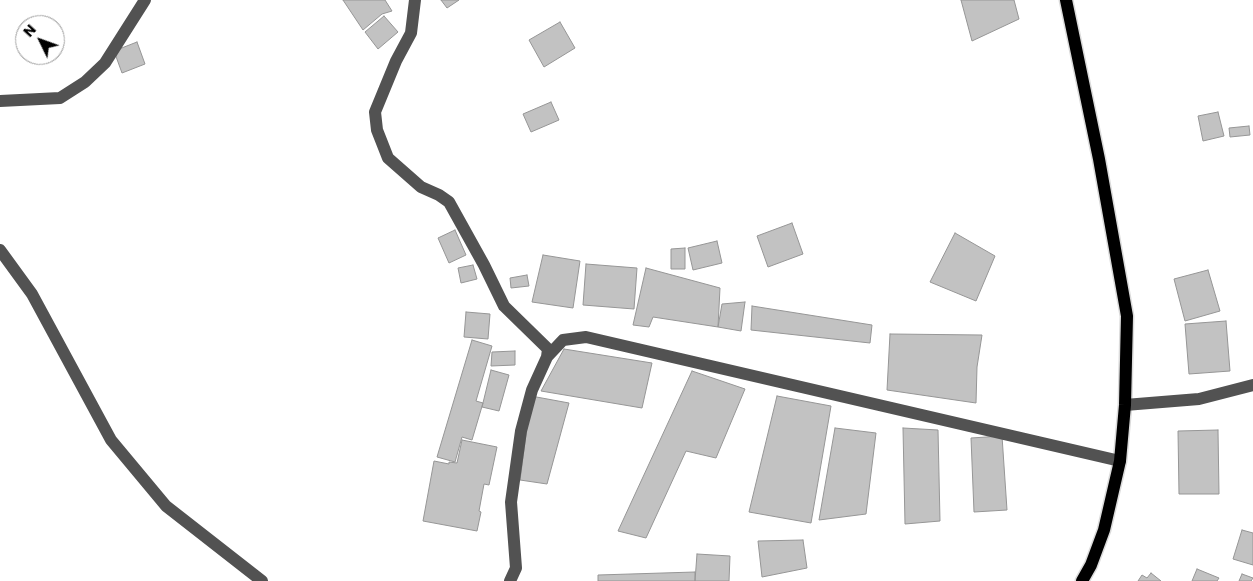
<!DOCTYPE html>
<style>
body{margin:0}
#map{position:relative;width:1253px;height:581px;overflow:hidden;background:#fff;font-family:Poppins,sans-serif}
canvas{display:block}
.north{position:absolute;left:15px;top:15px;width:50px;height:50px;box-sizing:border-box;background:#fff;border:1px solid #999;border-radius:50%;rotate:312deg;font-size:14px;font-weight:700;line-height:20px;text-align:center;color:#000}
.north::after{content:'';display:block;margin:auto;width:18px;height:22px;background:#000;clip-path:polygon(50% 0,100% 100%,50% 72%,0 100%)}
</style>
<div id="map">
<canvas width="1253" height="581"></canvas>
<div class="north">N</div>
</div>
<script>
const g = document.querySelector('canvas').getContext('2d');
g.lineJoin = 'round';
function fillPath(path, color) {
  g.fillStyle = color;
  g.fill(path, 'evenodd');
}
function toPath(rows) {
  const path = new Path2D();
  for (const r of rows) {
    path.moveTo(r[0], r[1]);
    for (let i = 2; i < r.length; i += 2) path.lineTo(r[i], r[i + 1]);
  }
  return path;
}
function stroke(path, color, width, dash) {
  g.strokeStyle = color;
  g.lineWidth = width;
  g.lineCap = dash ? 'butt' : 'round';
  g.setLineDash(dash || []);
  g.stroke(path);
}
const building = toPath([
 [343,0,385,0,392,11,382,14,363,30,343,0],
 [441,0,459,0,447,8,441,0],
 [961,0,1014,0,1019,19,972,41,961,0],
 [384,16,398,32,378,49,365,32,384,16],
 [560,22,575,48,544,67,529,40,560,22],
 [137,42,145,64,122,73,114,51,137,42],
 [551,102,559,120,531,132,523,114,551,102],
 [1218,112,1224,136,1203,141,1198,116,1218,112],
 [1249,126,1250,135,1230,137,1229,128,1249,126],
 [792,223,803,254,768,267,757,236,792,223],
 [455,230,466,255,449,263,438,238,455,230],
 [955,233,995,256,976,301,930,282,955,233],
 [717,241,722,263,693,270,688,248,717,241],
 [685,248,685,269,671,269,671,249,685,248],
 [543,255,580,261,573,308,532,302,543,255],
 [586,264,637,268,634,309,583,305,586,264],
 [473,265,477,279,461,283,458,268,473,265],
 [646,268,720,288,718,327,653,317,649,327,633,325,646,268],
 [1208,270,1220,311,1185,321,1174,279,1208,270],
 [527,275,529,286,511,288,510,278,527,275],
 [745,302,741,331,718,327,722,304,745,302],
 [752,306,872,325,870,343,751,330,752,306],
 [466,312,490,314,488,339,464,337,466,312],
 [1226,321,1230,371,1189,374,1185,324,1226,321],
 [890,334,982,335,977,367,976,403,887,390,890,334],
 [472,340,492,346,476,401,483,403,472,440,462,437,455,462,437,457,472,340],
 [564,349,652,363,642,408,541,391,564,349],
 [515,351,515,365,491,366,492,352,515,351],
 [491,370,509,375,499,411,482,407,491,370],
 [692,371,745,389,716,458,686,451,646,538,618,531,692,371],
 [531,396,569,403,547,484,520,480,531,396],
 [777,396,831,406,811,523,749,512,777,396],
 [835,428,876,433,866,514,819,520,835,428],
 [903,428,938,430,940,521,905,524,903,428],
 [1218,430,1219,494,1179,494,1178,431,1218,430],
 [1002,436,1007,510,974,512,971,438,1002,436],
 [462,440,497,447,489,485,484,484,479,511,481,512,477,531,423,521,434,461,449,464,449,462,457,463,462,440],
 [1242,530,1253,533,1253,565,1233,559,1242,530],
 [803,540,807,568,762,577,758,541,803,540],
 [697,554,730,556,729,581,695,581,697,554],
 [1197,569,1219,578,1217,581,1192,581,1197,569],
 [695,572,695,581,598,581,598,575,695,572],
 [1151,573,1161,581,1138,581,1142,575,1147,578,1151,573],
 [1242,574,1253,578,1251,581,1239,581,1242,574]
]);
const minor = toPath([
 [415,0,411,33,396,61,375,112,377,130,388,158,421,187,439,195,449,202,484,265,504,306,548,349,547,357],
 [0,101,60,98,85,82,105,63,145,0],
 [0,250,32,294,111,440,166,506,262,581],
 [1125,405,1199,399,1253,385],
 [510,581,516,568,511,502,521,431,532,390,547,357,563,340,586,337,1120,461]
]);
const major = toPath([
 [1066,0,1099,159,1127,316,1125,405,1120,461,1104,530,1091,565,1082,581]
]);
fillPath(building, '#c2c2c2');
stroke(building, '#969696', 1);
stroke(major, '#dbdbdb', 15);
stroke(minor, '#525252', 12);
stroke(major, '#000', 12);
</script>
